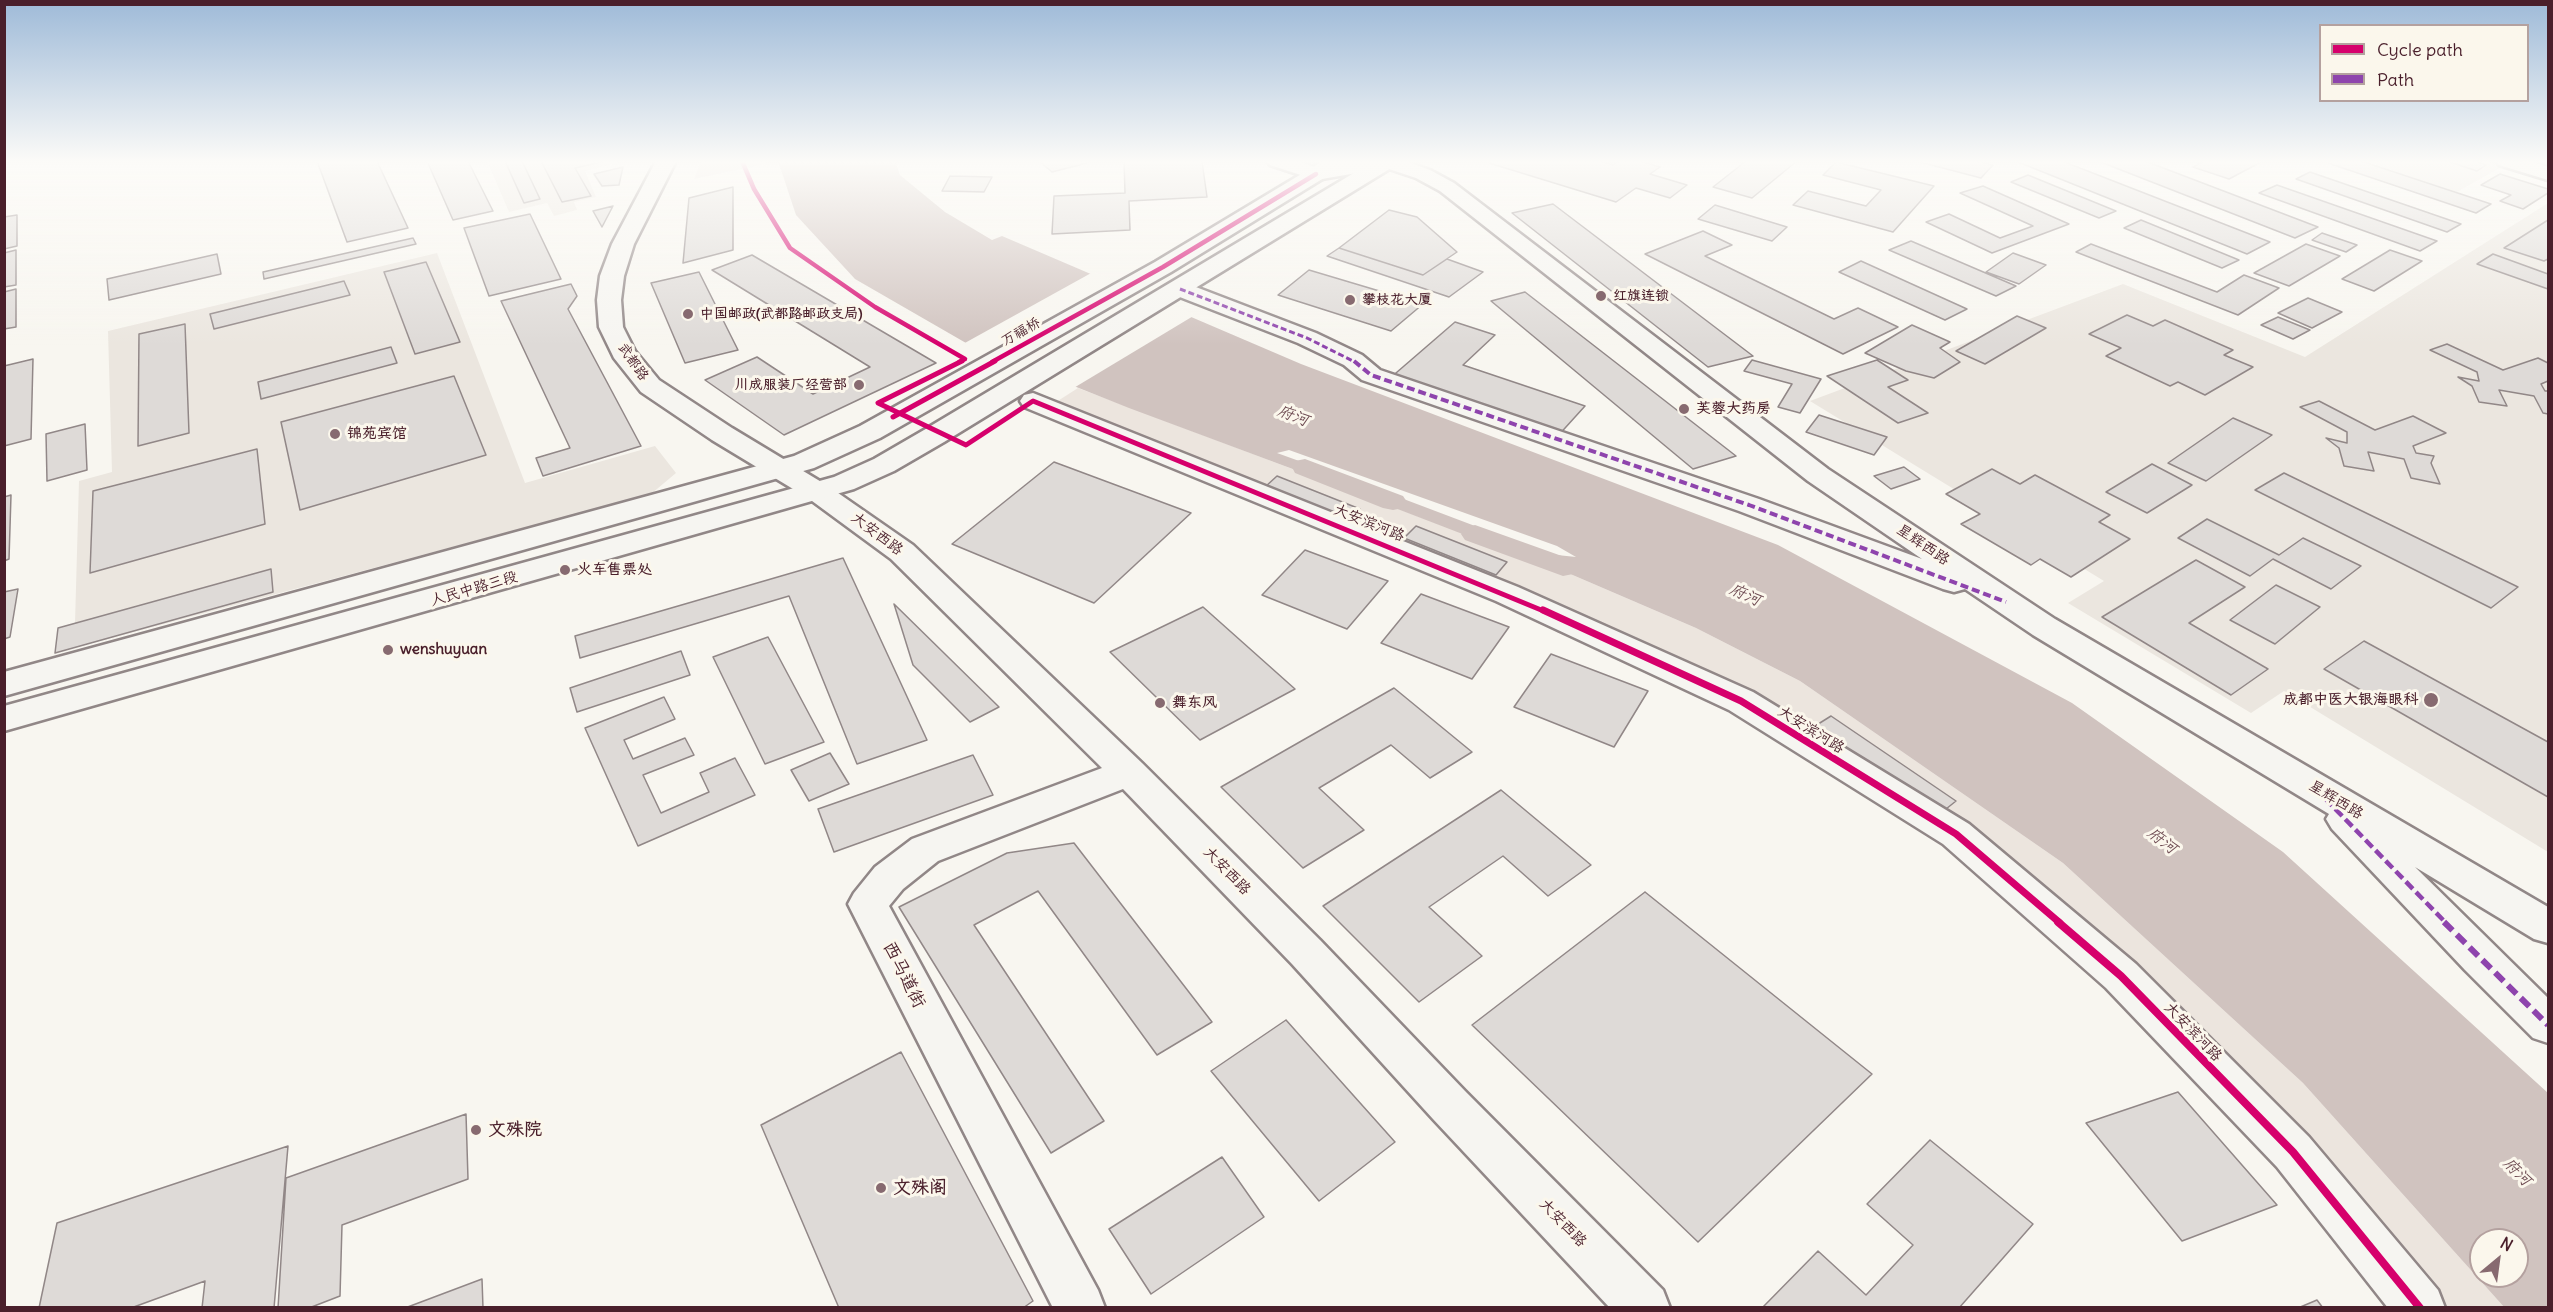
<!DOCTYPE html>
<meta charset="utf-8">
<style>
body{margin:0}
#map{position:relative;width:2553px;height:1312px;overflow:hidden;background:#f8f6f0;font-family:Delius,sans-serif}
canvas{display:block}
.frame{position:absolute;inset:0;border:6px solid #4a1f2b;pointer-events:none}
.legend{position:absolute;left:2319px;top:24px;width:210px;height:78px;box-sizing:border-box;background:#fbf7ec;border:2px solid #b4a19f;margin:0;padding:8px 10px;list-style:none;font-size:18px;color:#4a1f2b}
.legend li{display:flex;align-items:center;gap:12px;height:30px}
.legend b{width:30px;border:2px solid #b4a19f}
.north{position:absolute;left:2469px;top:1228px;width:60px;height:60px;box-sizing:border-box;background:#fbf7ec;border:2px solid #b4a19f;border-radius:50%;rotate:29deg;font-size:16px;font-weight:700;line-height:24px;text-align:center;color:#4a1f2b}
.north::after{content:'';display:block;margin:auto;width:21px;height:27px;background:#876a70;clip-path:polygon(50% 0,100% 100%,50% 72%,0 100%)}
</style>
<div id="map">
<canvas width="2553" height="1312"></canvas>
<div class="frame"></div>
<ul class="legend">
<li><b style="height:8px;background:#d6006c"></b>Cycle path</li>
<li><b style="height:8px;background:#8e44ad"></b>Path</li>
</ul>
<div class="north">N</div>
</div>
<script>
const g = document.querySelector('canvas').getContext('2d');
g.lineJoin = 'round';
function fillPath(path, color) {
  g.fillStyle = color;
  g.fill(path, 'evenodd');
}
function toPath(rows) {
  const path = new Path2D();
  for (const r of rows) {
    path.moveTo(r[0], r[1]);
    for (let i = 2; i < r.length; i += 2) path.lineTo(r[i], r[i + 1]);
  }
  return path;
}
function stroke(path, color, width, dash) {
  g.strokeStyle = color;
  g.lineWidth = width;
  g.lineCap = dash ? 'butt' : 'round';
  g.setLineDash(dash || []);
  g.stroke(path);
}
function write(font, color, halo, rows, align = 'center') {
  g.font = font + ' Delius,"LXGW WenKai TC",sans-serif';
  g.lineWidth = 6;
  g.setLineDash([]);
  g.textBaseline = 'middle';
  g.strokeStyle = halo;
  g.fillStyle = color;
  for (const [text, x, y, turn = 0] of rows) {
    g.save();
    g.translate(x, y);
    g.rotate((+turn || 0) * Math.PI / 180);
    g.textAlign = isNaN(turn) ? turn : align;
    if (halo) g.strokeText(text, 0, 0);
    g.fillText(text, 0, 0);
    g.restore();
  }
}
const built = toPath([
 [487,161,626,161,585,171,596,197,574,202,577,210,554,216,547,203,509,212],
 [2364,161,2486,161,2503,166,2457,192],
 [2548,203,2548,852,2284,691,2251,713,2068,603,2104,581,1810,401,2123,284,2305,357],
 [437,253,525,483,655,446,676,473,651,494,55,653,58,628,75,623,79,481,112,472,108,331]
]);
const green = toPath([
 [701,161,765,161,765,164,694,179],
 [1078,388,1568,573,1696,628,1800,681,2063,863,2303,1083,2504,1307,2436,1307,2122,967,1780,716,1053,404]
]);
const water = toPath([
 [778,161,895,161,900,175,945,212,992,240,1002,236,1301,364,1778,545,2072,703,2283,852,2548,1093,2548,1307,2504,1307,2303,1083,2063,863,1800,681,1696,628,1568,573,1521,556,1530,547,1557,555,1576,557,1557,546,1289,450,1277,453,1349,479,1341,487,1129,408,966,343,855,279,796,215],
 [2481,1240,2517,1240,2517,1276,2481,1276],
 [1356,481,1520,543,1512,553,1348,490]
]);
const pier = toPath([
 [1093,272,1195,315,1072,389,963,344]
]);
const canal = toPath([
 [1305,459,1403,496,1407,502,1403,508,1393,510,1383,508,1295,473,1292,467,1295,461,1305,459],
 [1475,525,1573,560,1578,567,1573,574,1563,576,1465,540,1461,534,1465,528,1475,525]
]);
const building = toPath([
 [317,161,377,161,408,228,347,242,317,161],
 [427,161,468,161,493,211,453,220,427,161],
 [505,161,522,161,540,199,524,203,505,161],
 [541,161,606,161,575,168,591,196,562,202,541,161],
 [1039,161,1090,161,1091,162,1052,172,1039,161],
 [1124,161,1202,161,1207,197,1129,201,1130,230,1052,234,1054,196,1125,193,1124,161],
 [1492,161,1600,161,1613,165,1619,161,1640,161,1660,167,1650,174,1687,185,1670,198,1636,188,1616,202,1489,163,1492,161],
 [1746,161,1797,161,1752,198,1713,187,1746,161],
 [1916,161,1977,161,1993,165,1981,178,1916,161],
 [2020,161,2062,161,2270,242,2247,254,2018,162,2020,161],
 [2098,161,2145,161,2318,227,2295,238,2098,161],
 [2204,161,2263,161,2229,179,2193,167,2204,161],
 [2322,161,2361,161,2491,204,2476,213,2322,161],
 [2447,161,2474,161,2486,165,2477,171,2447,161],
 [1836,162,1934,186,1893,232,1793,205,1808,191,1866,206,1881,190,1823,175,1836,162],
 [623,167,619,185,602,186,594,174,623,167],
 [2310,172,2461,224,2447,232,2296,179,2310,172],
 [2500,174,2548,189,2548,193,2523,209,2500,201,2511,195,2481,185,2500,174],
 [2028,175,2116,211,2099,218,2011,182,2028,175],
 [950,176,992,177,984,192,942,191,950,176],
 [2277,185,2437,241,2420,251,2259,193,2277,185],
 [1983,186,2069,224,1992,253,1926,222,1949,214,2000,238,2033,226,1960,193,1983,186],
 [733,187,733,250,683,263,689,198,733,187],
 [1553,204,1753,356,1708,367,1512,213,1553,204],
 [1715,205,1787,227,1772,241,1698,219,1715,205],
 [613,206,602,227,593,211,613,206],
 [1389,210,1417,217,1457,252,1423,275,1339,248,1389,210],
 [530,214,561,279,489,296,464,228,530,214],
 [17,215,17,246,4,249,4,217,17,215],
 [2141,220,2239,260,2222,268,2124,228,2141,220],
 [2548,220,2548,259,2544,261,2504,248,2548,220],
 [1703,231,1732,245,1705,256,1834,319,1858,308,1898,327,1843,354,1645,254,1703,231],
 [2322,233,2357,245,2346,252,2312,240,2322,233],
 [413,238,416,244,264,279,263,272,413,238],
 [1911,241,2016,286,1996,296,1889,250,1911,241],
 [2091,244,2217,292,2244,275,2279,288,2238,315,2076,252,2091,244],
 [2306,244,2340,256,2289,286,2254,273,2306,244],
 [1339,248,1423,275,1447,259,1483,272,1449,297,1327,256,1339,248],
 [16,250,16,285,4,287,4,253,16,250],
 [2390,250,2422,261,2374,291,2342,279,2390,250],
 [2013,253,2046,265,2019,284,1986,272,2013,253],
 [217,254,221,274,109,300,107,279,217,254],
 [2493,254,2548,274,2548,289,2477,264,2493,254],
 [752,255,936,363,784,435,705,380,757,357,813,394,870,367,712,270,752,255],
 [1861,261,1967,309,1945,320,1839,272,1861,261],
 [426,262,460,342,415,354,384,272,426,262],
 [1309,270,1423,304,1391,331,1278,295,1309,270],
 [699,272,738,350,685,363,651,283,699,272],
 [344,281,350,295,214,329,210,314,344,281],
 [571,284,577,296,568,309,641,446,543,476,536,458,570,448,501,301,571,284],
 [16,289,16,327,4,329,4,292,16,289],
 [1525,292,1736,456,1693,469,1491,301,1525,292],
 [2308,298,2342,312,2312,328,2278,313,2308,298],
 [2127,315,2153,326,2165,320,2233,350,2224,355,2253,367,2205,395,2178,382,2170,386,2106,356,2121,348,2089,334,2127,315],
 [2017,316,2046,328,1985,364,1956,351,2017,316],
 [2278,317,2310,330,2293,339,2261,325,2278,317],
 [1455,322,1495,335,1463,365,1585,406,1556,438,1389,379,1455,322],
 [185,324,189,433,138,446,139,334,185,324],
 [1912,325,1950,342,1940,348,1960,362,1934,378,1906,371,1865,353,1912,325],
 [2447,344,2503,370,2538,358,2548,363,2548,381,2541,384,2545,391,2548,391,2548,414,2543,413,2534,396,2499,390,2507,406,2479,402,2472,386,2458,377,2479,381,2477,372,2430,350,2447,344],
 [391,347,397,363,261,399,258,382,391,347],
 [33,359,31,439,4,446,4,366,33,359],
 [1752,360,1821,379,1800,413,1778,407,1792,384,1744,371,1752,360],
 [1877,360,1908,380,1888,387,1928,413,1898,423,1827,376,1877,360],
 [454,376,486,455,300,510,281,422,454,376],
 [2319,401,2375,430,2413,416,2446,433,2413,446,2416,453,2434,456,2431,463,2440,484,2411,478,2404,459,2368,452,2374,471,2344,466,2339,448,2326,438,2347,443,2347,432,2300,407,2319,401],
 [1819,415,1887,437,1874,455,1806,432,1819,415],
 [2233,418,2272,435,2206,481,2168,463,2233,418],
 [85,424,87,470,47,481,46,434,85,424],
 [257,449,265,524,90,573,93,491,257,449],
 [1054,462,1191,513,1094,603,952,544,1054,462],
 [2152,464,2192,485,2147,513,2106,492,2152,464],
 [1904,467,1920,479,1891,489,1874,476,1904,467],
 [1992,469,2020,484,2035,475,2110,515,2099,522,2130,539,2071,577,2040,559,2031,565,1961,524,1980,514,1946,494,1992,469],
 [2284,473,2518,587,2491,608,2255,490,2284,473],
 [1277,476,1360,509,1348,520,1265,487,1277,476],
 [11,495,9,559,4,561,4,497,11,495],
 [2207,519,2279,555,2303,538,2361,566,2331,589,2273,559,2250,576,2178,538,2207,519],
 [1416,526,1507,562,1496,575,1404,538,1416,526],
 [1305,550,1388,581,1347,629,1262,595,1305,550],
 [843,558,927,740,857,764,789,596,580,658,575,636,843,558],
 [2196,560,2245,587,2189,623,2268,669,2231,695,2102,617,2196,560],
 [271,569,273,592,55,653,58,628,271,569],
 [2276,585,2320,607,2275,644,2230,620,2276,585],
 [18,589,10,637,4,639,4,592,18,589],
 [1421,594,1509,627,1472,679,1381,643,1421,594],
 [894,604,999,707,970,722,913,665,894,604],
 [1203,607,1295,689,1200,740,1110,652,1203,607],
 [768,637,824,742,765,764,713,657,768,637],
 [2364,641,2548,742,2548,797,2324,669,2364,641],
 [681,651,690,675,577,712,570,688,681,651],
 [1551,654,1648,691,1614,747,1514,707,1551,654],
 [1394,688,1472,752,1430,778,1391,745,1319,788,1364,830,1303,868,1221,787,1394,688],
 [664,697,675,719,624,740,633,759,685,738,694,755,643,775,661,813,709,792,700,773,735,758,755,795,638,846,585,728,664,697],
 [1831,716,1956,801,1941,813,1815,726,1831,716],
 [830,753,849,784,809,801,791,770,830,753],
 [973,755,993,795,834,852,818,809,973,755],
 [1501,790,1591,865,1548,896,1503,856,1429,907,1482,956,1419,1002,1323,906,1501,790],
 [1074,843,1212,1022,1157,1055,1038,891,974,925,1104,1121,1051,1153,899,907,1007,853,1074,843],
 [1645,892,1872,1074,1698,1242,1472,1025,1645,892],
 [1286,1020,1395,1142,1319,1201,1211,1071,1286,1020],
 [901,1052,1033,1301,1023,1308,839,1308,761,1125,901,1052],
 [2178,1092,2277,1205,2182,1241,2086,1123,2178,1092],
 [466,1114,468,1179,342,1225,340,1296,309,1308,278,1308,286,1178,466,1114],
 [1930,1140,2033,1224,1959,1308,1762,1308,1818,1251,1866,1295,1913,1245,1867,1204,1930,1140],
 [288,1146,274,1308,202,1308,205,1281,131,1308,39,1308,57,1223,288,1146],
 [1222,1157,1264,1217,1151,1294,1109,1229,1222,1157],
 [482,1279,483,1308,405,1308,482,1279],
 [2317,1300,2323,1308,2298,1308,2317,1300]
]);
const minor = toPath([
 [656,161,676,161,634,244,624,276,621,300,623,327,635,351,659,380,732,428,828,486,913,545,1142,763,1320,940,1465,1091,1663,1290,1670,1308,1610,1308,1433,1119,1292,964,1123,789,938,861,903,889,889,906,1098,1290,1105,1308,1053,1308,848,904,854,893,875,867,912,839,1102,768,891,559,808,498,712,440,641,392,614,358,599,327,597,300,600,276,612,244,656,161],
 [1267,161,1298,161,1317,168,1354,161,1405,161,1430,170,1454,183,1828,469,2055,619,2548,907,2548,943,2534,939,2415,867,2548,998,2548,1043,2533,1038,2465,970,2332,829,2326,819,2329,814,2033,635,1965,589,1954,592,1943,589,1739,511,1362,380,1344,365,1298,343,1172,294,1168,289,1172,284,1180,282,1188,284,1316,333,1362,355,1380,370,1759,499,1922,559,1808,481,1440,191,1416,178,1386,168,1316,180,1270,165,1267,161],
 [2496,161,2529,161,2548,167,2548,180,2499,165,2496,161],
 [1033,393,1518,587,1753,692,1969,824,2136,964,2309,1137,2438,1290,2445,1308,2388,1308,2277,1167,2106,988,1943,844,1729,710,1496,601,1024,407,1020,401,1024,395,1033,393]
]);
const major = toPath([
 [1323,161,1348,161,1345,165,1171,272,880,438,814,468,4,696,4,672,794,456,860,426,1155,262,1323,161],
 [1374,161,1399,161,1396,165,944,442,894,471,854,489,4,731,4,706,834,477,874,459,924,430,1374,161]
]);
const quietFar3 = toPath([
 [1180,289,1307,338,1355,362]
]);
const quietFar2 = toPath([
 [1354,361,1371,375,1749,505,2006,602]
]);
const quietFar1 = toPath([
 [2315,788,2446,923]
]);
const quiet = toPath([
 [2444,922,2548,1025]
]);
const cyclewayFar3 = toPath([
 [742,161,754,189,790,248,875,307,965,359,959,362],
 [992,362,1163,267,1316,174]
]);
const cyclewayFar2 = toPath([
 [962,361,878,403,966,445,1033,401,1546,612],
 [893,417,995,361]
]);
const cyclewayFar1 = toPath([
 [1543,610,1741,701,1956,834,2060,923]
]);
const cycleway = toPath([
 [2058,922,2121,976,2293,1152,2420,1308]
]);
const markers = [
 [1601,296,6,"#876a70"],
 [1350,300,6,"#876a70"],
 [688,314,6,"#876a70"],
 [859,385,6,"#876a70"],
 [1684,409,6,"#876a70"],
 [335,434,6,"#876a70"],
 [565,570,6,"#876a70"],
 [388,650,6,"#876a70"],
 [2431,700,8,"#876a70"],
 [1160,703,6,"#876a70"],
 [476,1130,6,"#876a70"],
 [881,1188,6,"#876a70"]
];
const farPoinames = [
 ["红旗连锁",1613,296],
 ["攀枝花大厦",1362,300],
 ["中国邮政(武都路邮政支局)",700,314],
 ["川成服装厂经营部",847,385,"right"]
];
const farStreetnames = [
 ["万福桥",1021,332,-29],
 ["武都路",633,362,55]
];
const poiNames = [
 ["芙蓉大药房",1696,409],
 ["锦苑宾馆",347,434],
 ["火车售票处",577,570],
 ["wenshuyuan",400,650],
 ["成都中医大银海眼科",2418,700,"right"],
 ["舞东风",1172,703]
];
const streetNames = [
 ["大安滨河路",1369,523,22],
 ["大安西路",877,534,37],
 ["星辉西路",1923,545,34],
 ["人民中路三段",474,589,-16],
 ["大安滨河路",1811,730,32],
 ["星辉西路",2336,800,31],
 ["大安西路",1227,871,46],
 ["大安滨河路",2193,1032,46],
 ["大安西路",1563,1223,46]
];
const waterNames = [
 ["府河",1293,416,21],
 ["府河",1745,595,24],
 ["府河",2162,841,38],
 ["府河",2517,1172,45]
];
const nearStreetnames = [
 ["西马道街",904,975,63]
];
const nearPoinames = [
 ["文殊院",488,1130],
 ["文殊阁",893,1188]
];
fillPath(built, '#ebe6df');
fillPath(green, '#ece5de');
fillPath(water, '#d0c3bf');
fillPath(pier, '#f8f6f0');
fillPath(canal, '#d0c3bf');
fillPath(building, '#dedad7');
stroke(building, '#918787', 1.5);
stroke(minor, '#918787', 5);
stroke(major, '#918787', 5);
fillPath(minor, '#f6f5f1');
fillPath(major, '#f6f5f1');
stroke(quietFar3, '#8e44ad', 3, [6, 3]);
stroke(quietFar2, '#8e44ad', 4, [8, 4]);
stroke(quietFar1, '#8e44ad', 4.5, [10, 4.5]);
stroke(quiet, '#8e44ad', 6, [12, 6]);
stroke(cyclewayFar3, '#d6006c', 4.5);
stroke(cyclewayFar2, '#d6006c', 5);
stroke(cyclewayFar1, '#d6006c', 7);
stroke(cycleway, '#d6006c', 8);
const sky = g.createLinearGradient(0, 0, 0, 345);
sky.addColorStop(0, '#9ebad8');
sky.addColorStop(0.47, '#fcfbf8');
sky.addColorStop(1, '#fcfbf800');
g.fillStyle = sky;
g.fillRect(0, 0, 2553, 345);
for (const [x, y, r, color] of markers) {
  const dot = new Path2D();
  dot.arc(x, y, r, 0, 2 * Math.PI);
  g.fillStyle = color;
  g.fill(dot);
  stroke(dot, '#fbf7ec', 2);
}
write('bold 14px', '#4a1f2b', '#fbf7ec', farPoinames, 'left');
write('14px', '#4a1f2b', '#fbf7ec', farStreetnames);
write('bold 15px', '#4a1f2b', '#fbf7ec', poiNames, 'left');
write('15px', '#4a1f2b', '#fbf7ec', streetNames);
write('italic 16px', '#6d4a51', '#fbf7ec', waterNames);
write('18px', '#4a1f2b', '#fbf7ec', nearStreetnames);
write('bold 18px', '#4a1f2b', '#fbf7ec', nearPoinames, 'left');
</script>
